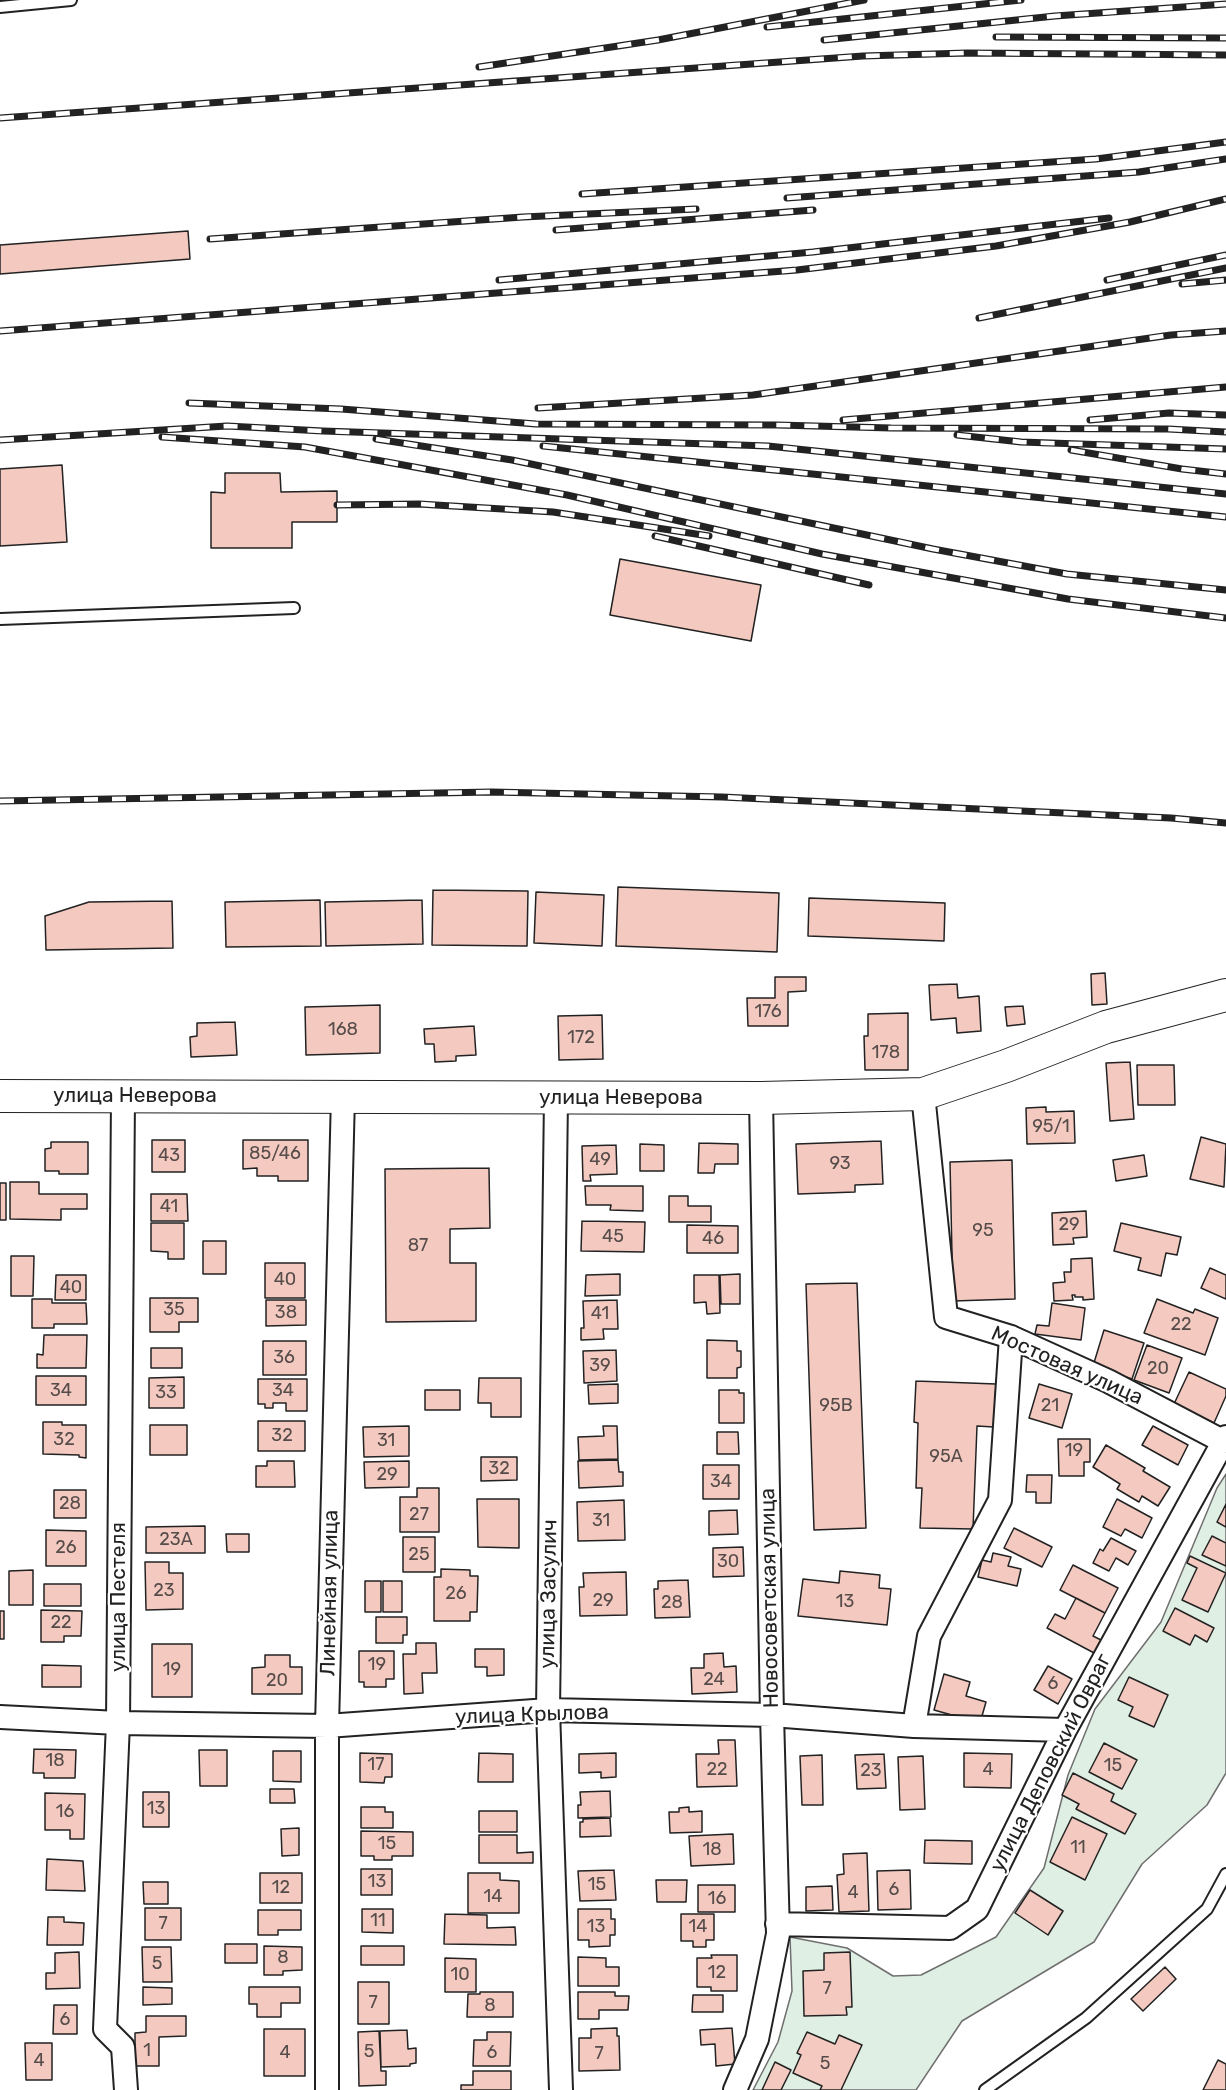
<!DOCTYPE html>
<meta charset="utf-8">
<style>
body{margin:0}
canvas{display:block;background:#fff}
</style>
<canvas width="1226" height="2090"></canvas>
<script>
const g = document.querySelector('canvas').getContext('2d');
g.lineJoin = 'round';
function fillPath(path, color) {
  g.fillStyle = color;
  g.fill(path, 'evenodd');
}
function toPath(rows) {
  const path = new Path2D();
  for (const r of rows) {
    path.moveTo(r[0], r[1]);
    for (let i = 2; i < r.length; i += 2) path.lineTo(r[i], r[i + 1]);
  }
  return path;
}
function stroke(path, color, width, dash) {
  g.strokeStyle = color;
  g.lineWidth = width;
  g.lineCap = dash ? 'butt' : 'round';
  g.setLineDash(dash || []);
  g.stroke(path);
}
function write(font, color, halo, rows, align = 'center') {
  g.font = font + ' Rubik,sans-serif';
  g.lineWidth = 4.5;
  g.setLineDash([]);
  g.textBaseline = 'middle';
  g.strokeStyle = halo;
  g.fillStyle = color;
  for (const [text, x, y, turn = 0] of rows) {
    g.save();
    g.translate(x, y);
    g.rotate((+turn || 0) * Math.PI / 180);
    g.textAlign = isNaN(turn) ? turn : align;
    if (halo) g.strokeText(text, 0, 0);
    g.fillText(text, 0, 0);
    g.restore();
  }
}
const green = toPath([
 [1226,1474,1226,1773,1207,1805,1142,1864,1094,1942,962,2021,916,2090,753,2090,778,2042,792,1991,790,1937,847,1948,893,1976,921,1975,996,1937,1044,1868,1068,1775,1095,1709,1161,1622,1217,1488,1226,1474]
]);
const building = toPath([
 [188,231,190,259,0,274,0,245,188,231],
 [62,465,67,542,0,546,0,469,62,465],
 [225,473,280,473,281,492,337,491,337,522,292,522,292,548,211,548,211,492,225,493,225,473],
 [620,559,761,585,751,641,610,615,620,559],
 [618,887,779,893,777,952,616,946,618,887],
 [433,890,528,891,527,946,432,945,433,890],
 [536,892,604,895,602,946,534,943,536,892],
 [809,898,945,903,944,941,808,936,809,898],
 [320,900,321,946,226,947,225,902,320,900],
 [422,900,423,944,326,946,325,902,422,900],
 [172,901,173,948,46,950,45,916,89,902,172,901],
 [1105,973,1107,1004,1092,1005,1091,974,1105,973],
 [775,977,806,977,806,991,788,992,788,1026,748,1026,747,998,775,998,775,977],
 [957,984,958,998,979,996,981,1031,957,1033,956,1018,931,1020,929,985,957,984],
 [380,1005,380,1053,306,1055,305,1007,380,1005],
 [1023,1006,1025,1024,1007,1026,1005,1007,1023,1006],
 [908,1013,908,1070,865,1070,864,1036,868,1036,868,1014,908,1013],
 [602,1015,603,1059,559,1060,558,1016,602,1015],
 [235,1022,237,1055,191,1057,190,1037,197,1036,197,1023,235,1022],
 [474,1026,476,1055,456,1056,456,1061,435,1062,434,1044,425,1044,424,1029,474,1026],
 [1130,1062,1134,1119,1110,1121,1106,1063,1130,1062],
 [1137,1065,1174,1065,1175,1105,1138,1105,1137,1065],
 [1046,1107,1046,1112,1074,1111,1075,1143,1027,1144,1026,1108,1046,1107],
 [1201,1137,1226,1144,1224,1187,1190,1179,1201,1137],
 [152,1140,185,1140,185,1172,152,1172,152,1140],
 [243,1140,308,1140,308,1181,278,1181,278,1176,257,1176,257,1168,243,1169,243,1140],
 [881,1141,883,1184,855,1185,855,1192,798,1194,796,1144,881,1141],
 [51,1142,88,1142,88,1174,59,1174,59,1171,45,1171,45,1149,51,1148,51,1142],
 [699,1143,738,1144,738,1164,715,1164,714,1173,698,1173,699,1143],
 [640,1144,664,1145,664,1171,640,1171,640,1144],
 [616,1145,617,1174,590,1175,591,1181,583,1181,582,1146,616,1145],
 [1144,1155,1147,1176,1116,1181,1113,1160,1144,1155],
 [1012,1160,1015,1299,953,1301,950,1162,1012,1160],
 [489,1168,490,1228,450,1229,450,1263,476,1263,476,1321,386,1322,385,1169,489,1168],
 [10,1182,39,1182,39,1194,87,1194,87,1209,61,1209,61,1220,10,1219,10,1182],
 [0,1183,6,1183,6,1220,0,1220,0,1183],
 [585,1186,643,1186,643,1211,610,1210,611,1205,586,1205,585,1186],
 [151,1194,187,1194,188,1221,151,1221,151,1194],
 [669,1196,688,1196,688,1206,711,1206,711,1222,669,1222,669,1196],
 [1086,1211,1087,1237,1073,1238,1074,1244,1053,1245,1052,1213,1086,1211],
 [582,1221,645,1222,644,1252,581,1251,582,1221],
 [151,1223,184,1223,184,1259,168,1259,168,1252,151,1251,151,1223],
 [1121,1223,1181,1237,1177,1255,1166,1253,1161,1276,1138,1270,1141,1258,1114,1251,1121,1223],
 [687,1225,738,1226,738,1253,687,1253,687,1225],
 [203,1241,226,1241,226,1274,203,1274,203,1241],
 [11,1256,34,1256,33,1296,11,1296,11,1256],
 [1092,1258,1094,1299,1083,1300,1083,1297,1075,1297,1075,1295,1072,1295,1073,1300,1054,1301,1053,1283,1065,1282,1064,1272,1071,1272,1071,1259,1092,1258],
 [265,1263,305,1263,305,1298,265,1298,265,1263],
 [1210,1268,1226,1275,1226,1299,1201,1288,1210,1268],
 [620,1274,620,1295,585,1296,586,1275,620,1274],
 [740,1274,740,1304,721,1304,720,1275,740,1274],
 [56,1275,86,1275,86,1300,55,1300,56,1275],
 [694,1275,719,1275,720,1313,707,1314,706,1302,694,1303,694,1275],
 [857,1283,866,1528,814,1530,806,1284,857,1283],
 [150,1298,198,1298,198,1322,179,1322,179,1332,150,1332,150,1298],
 [32,1299,52,1299,52,1303,86,1303,87,1324,54,1324,54,1328,32,1328,32,1299],
 [1157,1299,1193,1313,1195,1309,1218,1318,1205,1355,1144,1333,1157,1299],
 [266,1300,306,1300,306,1325,266,1326,266,1300],
 [617,1300,618,1329,603,1329,604,1339,581,1340,581,1328,584,1328,583,1301,617,1300],
 [1052,1303,1085,1308,1081,1340,1035,1334,1037,1325,1049,1326,1052,1303],
 [1104,1330,1144,1343,1132,1379,1093,1366,1104,1330],
 [44,1335,87,1335,86,1368,37,1368,37,1354,43,1355,44,1335],
 [707,1340,737,1341,737,1351,741,1351,741,1367,737,1368,737,1378,707,1378,707,1340],
 [263,1341,306,1341,306,1375,263,1375,263,1341],
 [1147,1345,1182,1358,1169,1393,1134,1380,1147,1345],
 [151,1348,182,1348,182,1368,151,1368,151,1348],
 [616,1350,617,1381,584,1383,583,1351,616,1350],
 [1189,1372,1226,1389,1226,1396,1214,1423,1174,1404,1189,1372],
 [36,1376,86,1376,86,1405,36,1405,36,1376],
 [184,1377,184,1408,149,1408,149,1378,184,1377],
 [479,1378,521,1378,521,1417,491,1417,491,1403,478,1403,479,1378],
 [258,1379,307,1379,307,1411,286,1411,286,1403,273,1403,273,1408,265,1408,265,1404,258,1404,258,1379],
 [916,1381,996,1384,994,1427,977,1426,973,1529,920,1528,922,1488,916,1488,918,1423,914,1422,916,1381],
 [618,1384,618,1403,589,1404,588,1385,618,1384],
 [1039,1384,1072,1394,1062,1428,1029,1418,1039,1384],
 [425,1390,460,1390,460,1410,425,1410,425,1390],
 [719,1390,739,1390,739,1393,744,1393,744,1423,719,1423,719,1390],
 [258,1421,305,1421,305,1451,258,1451,258,1421],
 [43,1422,62,1422,62,1425,86,1425,86,1458,79,1457,79,1455,43,1454,43,1422],
 [150,1425,187,1425,187,1455,150,1455,150,1425],
 [409,1426,409,1456,364,1457,363,1427,409,1426],
 [603,1426,617,1426,618,1459,579,1460,578,1437,604,1436,603,1426],
 [1153,1426,1188,1445,1178,1465,1142,1445,1153,1426],
 [717,1432,738,1432,739,1454,717,1454,717,1432],
 [1058,1439,1090,1439,1090,1462,1084,1462,1084,1476,1059,1476,1058,1439],
 [1106,1445,1145,1468,1143,1471,1170,1487,1158,1506,1142,1496,1139,1502,1117,1489,1120,1484,1093,1467,1106,1445],
 [481,1457,517,1457,517,1480,481,1481,481,1457],
 [618,1460,619,1472,623,1472,623,1486,579,1488,578,1461,618,1460],
 [267,1461,294,1461,295,1487,256,1487,256,1466,267,1466,267,1461],
 [409,1461,409,1487,365,1488,364,1462,409,1461],
 [703,1465,739,1465,739,1499,703,1499,703,1465],
 [1027,1475,1052,1475,1051,1503,1036,1503,1036,1492,1026,1492,1027,1475],
 [417,1488,439,1488,439,1532,400,1532,400,1497,417,1497,417,1488],
 [54,1490,86,1490,86,1518,54,1518,54,1490],
 [477,1499,519,1499,519,1548,478,1547,477,1499],
 [1117,1499,1152,1518,1142,1538,1125,1529,1121,1536,1103,1527,1117,1499],
 [624,1500,625,1540,578,1541,577,1502,624,1500],
 [1226,1504,1226,1527,1217,1522,1226,1504],
 [737,1510,738,1534,709,1535,709,1511,737,1510],
 [205,1526,205,1553,146,1553,146,1527,205,1526],
 [1014,1528,1052,1547,1042,1567,1004,1548,1014,1528],
 [46,1530,86,1531,86,1566,46,1566,46,1530],
 [226,1534,249,1534,249,1552,227,1552,226,1534],
 [1212,1536,1226,1543,1226,1566,1202,1555,1212,1536],
 [403,1537,435,1537,435,1572,403,1572,403,1537],
 [1111,1538,1136,1551,1128,1565,1116,1558,1109,1571,1093,1563,1100,1549,1103,1551,1111,1538],
 [743,1547,744,1576,713,1577,713,1548,743,1547],
 [993,1553,1011,1557,1008,1566,1021,1569,1017,1586,978,1577,982,1560,991,1562,993,1553],
 [1190,1556,1226,1573,1208,1612,1182,1600,1197,1568,1187,1563,1190,1556],
 [145,1562,169,1562,169,1573,183,1573,183,1609,146,1610,145,1562],
 [1073,1565,1118,1588,1105,1613,1060,1590,1073,1565],
 [441,1569,470,1570,470,1576,478,1576,477,1612,470,1612,470,1621,434,1621,434,1577,441,1577,441,1569],
 [33,1570,33,1605,9,1605,9,1571,33,1570],
 [840,1571,880,1575,879,1588,891,1589,887,1625,798,1616,803,1579,839,1583,840,1571],
 [626,1572,627,1615,580,1616,579,1587,584,1587,583,1573,626,1572],
 [688,1580,690,1617,655,1618,654,1589,658,1589,658,1581,688,1580],
 [365,1581,381,1581,381,1612,365,1612,365,1581],
 [383,1581,402,1581,402,1612,383,1612,383,1581],
 [44,1584,81,1584,81,1606,44,1606,44,1584],
 [1076,1598,1105,1613,1093,1636,1103,1641,1096,1654,1047,1628,1055,1614,1065,1619,1076,1598],
 [1175,1608,1214,1628,1207,1642,1195,1635,1190,1645,1163,1631,1175,1608],
 [41,1610,82,1611,81,1636,64,1636,64,1642,41,1642,41,1610],
 [0,1611,4,1611,4,1639,0,1639,0,1611],
 [376,1617,407,1617,407,1635,403,1635,403,1643,376,1643,376,1617],
 [416,1643,436,1643,437,1673,422,1673,423,1693,404,1694,403,1654,416,1654,416,1643],
 [152,1644,192,1644,192,1697,152,1697,152,1644],
 [475,1649,504,1649,504,1675,487,1676,487,1667,475,1667,475,1649],
 [359,1651,394,1651,394,1679,386,1679,386,1687,364,1687,364,1682,359,1682,359,1651],
 [723,1653,724,1667,736,1666,737,1692,692,1694,691,1668,704,1668,704,1654,723,1653],
 [265,1655,290,1655,290,1667,302,1667,302,1694,252,1694,252,1668,265,1667,265,1655],
 [42,1665,81,1666,81,1687,42,1687,42,1665],
 [1048,1666,1072,1679,1058,1704,1034,1690,1048,1666],
 [944,1674,970,1682,966,1696,986,1702,980,1723,934,1710,944,1674],
 [1129,1677,1168,1695,1154,1727,1129,1716,1133,1707,1118,1700,1129,1677],
 [718,1740,735,1740,737,1786,697,1787,696,1754,719,1754,718,1740],
 [1104,1743,1137,1760,1122,1789,1089,1772,1104,1743],
 [34,1749,76,1750,75,1778,44,1778,44,1773,33,1773,34,1749],
 [199,1750,227,1750,227,1786,200,1786,199,1750],
 [273,1751,301,1751,301,1782,273,1781,273,1751],
 [360,1753,392,1754,392,1777,385,1777,384,1783,360,1782,360,1753],
 [479,1753,513,1754,513,1782,478,1782,479,1753],
 [616,1753,616,1777,601,1778,601,1772,579,1773,579,1754,616,1753],
 [964,1753,1012,1754,1011,1788,964,1787,964,1753],
 [884,1754,886,1788,857,1789,855,1755,884,1754],
 [822,1755,823,1805,802,1805,800,1756,822,1755],
 [923,1756,925,1809,900,1810,898,1757,923,1756],
 [1073,1773,1114,1794,1111,1801,1136,1814,1125,1834,1076,1809,1079,1804,1062,1795,1073,1773],
 [270,1789,294,1789,295,1803,270,1803,270,1789],
 [610,1791,611,1817,578,1818,578,1805,581,1805,580,1792,610,1791],
 [143,1792,169,1792,169,1827,143,1827,143,1792],
 [45,1793,85,1794,84,1839,70,1839,70,1830,45,1830,45,1793],
 [361,1807,385,1807,385,1812,393,1812,393,1828,361,1828,361,1807],
 [689,1807,689,1812,702,1811,702,1832,670,1833,669,1812,679,1812,679,1808,689,1807],
 [479,1811,517,1811,517,1832,479,1832,479,1811],
 [1072,1817,1107,1834,1085,1880,1050,1862,1072,1817],
 [610,1818,611,1836,580,1837,580,1822,583,1822,583,1819,610,1818],
 [299,1828,299,1855,282,1856,281,1829,299,1828],
 [361,1831,413,1832,413,1856,392,1856,392,1860,374,1860,374,1856,361,1856,361,1831],
 [733,1834,734,1864,691,1866,689,1836,733,1834],
 [479,1835,517,1835,517,1853,533,1852,533,1863,479,1863,479,1835],
 [925,1840,972,1841,972,1864,924,1863,925,1840],
 [867,1853,869,1911,839,1912,837,1875,844,1874,843,1854,867,1853],
 [47,1859,83,1861,85,1891,46,1890,47,1859],
 [361,1869,392,1869,392,1895,361,1895,361,1869],
 [614,1870,616,1900,580,1901,578,1871,614,1870],
 [910,1870,911,1909,878,1910,877,1871,910,1870],
 [260,1873,302,1873,302,1903,260,1903,260,1873],
 [468,1873,500,1873,500,1880,519,1881,519,1913,468,1913,468,1873],
 [656,1880,687,1880,686,1902,657,1902,656,1880],
 [143,1882,168,1882,168,1904,144,1904,143,1882],
 [698,1885,735,1885,735,1912,698,1912,698,1885],
 [832,1886,833,1910,806,1911,806,1887,832,1886],
 [1030,1890,1063,1911,1048,1935,1015,1913,1030,1890],
 [145,1908,181,1908,181,1940,145,1940,145,1908],
 [362,1909,393,1909,393,1933,362,1932,362,1909],
 [578,1909,611,1909,611,1919,615,1919,615,1935,610,1935,610,1946,589,1947,589,1940,578,1940,578,1909],
 [258,1910,301,1910,301,1930,278,1930,278,1935,258,1935,258,1910],
 [445,1914,487,1915,487,1928,515,1927,516,1945,444,1944,445,1914],
 [681,1914,714,1914,714,1940,706,1940,706,1947,693,1947,693,1941,681,1941,681,1914],
 [48,1917,64,1917,64,1922,84,1923,83,1945,47,1945,48,1917],
 [225,1944,257,1944,257,1963,225,1963,225,1944],
 [264,1946,302,1947,302,1970,283,1971,283,1975,264,1975,264,1946],
 [361,1946,404,1946,404,1965,361,1965,361,1946],
 [142,1947,171,1947,172,1982,143,1982,142,1947],
 [79,1952,80,1988,46,1989,46,1973,55,1973,55,1953,79,1952],
 [850,1952,852,2007,846,2007,847,2015,804,2016,803,1971,824,1970,824,1953,850,1952],
 [711,1955,737,1955,737,1991,711,1991,711,1987,697,1987,697,1958,712,1958,711,1955],
 [578,1957,606,1958,606,1967,619,1967,619,1986,578,1986,578,1957],
 [445,1958,476,1959,476,1992,445,1992,445,1958],
 [1165,1967,1176,1979,1143,2011,1131,1999,1165,1967],
 [358,1982,389,1982,389,2024,358,2024,358,1982],
 [143,1987,172,1988,172,2004,143,2005,143,1987],
 [249,1987,300,1987,300,2003,281,2003,281,2017,257,2017,257,2004,249,2004,249,1987],
 [480,1992,513,1992,513,2017,467,2017,468,1994,480,1994,480,1992],
 [578,1992,615,1992,615,1996,629,1996,628,2010,599,2010,599,2019,578,2019,578,1992],
 [693,1995,723,1995,723,2012,692,2012,693,1995],
 [54,2005,77,2005,77,2034,53,2034,54,2005],
 [146,2016,186,2016,186,2036,159,2037,159,2066,135,2066,135,2033,146,2032,146,2016],
 [617,2028,617,2036,619,2036,620,2070,579,2071,579,2038,591,2038,591,2029,617,2028],
 [732,2028,735,2064,716,2066,715,2044,701,2045,700,2030,732,2028],
 [264,2029,305,2029,305,2076,264,2076,264,2029],
 [407,2030,408,2049,416,2048,416,2063,410,2064,410,2066,381,2067,380,2031,407,2030],
 [379,2031,381,2071,386,2071,386,2085,359,2086,358,2032,379,2031],
 [487,2032,511,2032,510,2066,473,2066,474,2040,487,2040,487,2032],
 [807,2032,835,2044,839,2035,862,2045,841,2090,820,2090,822,2086,793,2073,801,2055,797,2053,807,2032],
 [25,2043,52,2043,52,2080,26,2080,25,2043],
 [1218,2060,1226,2064,1226,2090,1203,2090,1218,2060],
 [775,2062,791,2070,781,2090,762,2090,775,2062],
 [473,2071,511,2071,511,2090,461,2090,461,2085,473,2085,473,2071]
]);
const lane = toPath([
 [0,7,71,0],
 [0,619,294,608],
 [985,2090,1086,2018,1207,1909,1226,1874]
]);
const street = toPath([
 [923,1094,946,1317,1011,1337,1108,1381,1224,1442],
 [123,1097,118,1723,105,2029,123,2047,126,2090],
 [556,1098,548,1710,561,2090],
 [0,1717,118,1723,327,1726,548,1710,772,1715,914,1726,1065,1730],
 [914,1726,929,1636,1000,1500,1011,1337],
 [777,1924,950,1928,977,1909,1065,1730,1226,1437],
 [327,2090,327,1726,343,1096],
 [735,2090,757,2039,778,1934,772,1715,761,1098]
]);
const secondary = toPath([
 [0,1096,761,1098,923,1094,1006,1066,1106,1027,1226,995]
]);
const rail = toPath([
 [767,27,1021,0],
 [996,37,1226,38],
 [824,40,1055,16,1226,4],
 [479,67,658,40,864,0],
 [0,118,863,56,967,53,1226,55],
 [582,194,1096,159,1226,142],
 [787,198,1139,172,1226,159],
 [556,230,813,210],
 [210,239,523,217,696,209],
 [499,280,813,252,1109,218],
 [1107,280,1226,255],
 [1182,284,1226,280],
 [979,318,1226,268],
 [0,331,797,270,996,246,1130,222,1226,199],
 [189,403,341,409,536,424,777,425,891,428,1168,429,1226,432],
 [538,408,753,395,1171,335,1226,331],
 [843,420,1226,387],
 [1090,420,1169,413,1226,415],
 [957,435,1021,442,1226,449],
 [162,437,305,447,567,495,822,554,1068,599,1226,618],
 [376,439,512,460,933,549,1067,574,1226,590],
 [0,440,227,426,323,431,768,446,1226,494],
 [543,446,1226,517],
 [1071,450,1182,469,1226,474],
 [337,505,419,504,553,512,709,536],
 [655,536,869,585],
 [0,801,492,792,722,797,1171,818,1226,823]
]);
const numberNames = [
 ["176",768,1012],
 ["168",343,1030],
 ["172",581,1038],
 ["178",886,1053],
 ["95/1",1051,1127],
 ["85/46",275,1154],
 ["43",169,1156],
 ["49",600,1160],
 ["93",840,1164],
 ["41",169,1207],
 ["29",1069,1225],
 ["95",983,1231],
 ["45",613,1237],
 ["46",713,1239],
 ["87",418,1246],
 ["40",285,1280],
 ["40",71,1288],
 ["35",174,1310],
 ["38",286,1313],
 ["41",600,1314],
 ["22",1181,1325],
 ["36",284,1358],
 ["39",600,1366],
 ["20",1158,1369],
 ["34",61,1391],
 ["34",283,1391],
 ["33",166,1393],
 ["95В",836,1406],
 ["21",1050,1406],
 ["32",282,1436],
 ["32",64,1440],
 ["31",386,1441],
 ["19",1074,1451],
 ["95А",946,1457],
 ["32",499,1469],
 ["29",387,1475],
 ["34",721,1482],
 ["28",70,1504],
 ["27",419,1515],
 ["31",601,1521],
 ["23А",176,1540],
 ["26",66,1548],
 ["25",419,1555],
 ["30",728,1562],
 ["23",164,1591],
 ["26",456,1594],
 ["29",603,1601],
 ["13",845,1602],
 ["28",672,1603],
 ["22",61,1623],
 ["19",377,1665],
 ["19",172,1670],
 ["24",714,1680],
 ["20",277,1681],
 ["6",1053,1684],
 ["18",55,1761],
 ["17",376,1765],
 ["15",1113,1766],
 ["22",717,1770],
 ["4",988,1770],
 ["23",871,1771],
 ["13",156,1809],
 ["16",65,1812],
 ["15",387,1844],
 ["11",1078,1848],
 ["18",712,1850],
 ["13",377,1882],
 ["15",597,1885],
 ["12",281,1888],
 ["6",894,1890],
 ["4",853,1893],
 ["14",493,1897],
 ["16",717,1899],
 ["11",378,1921],
 ["7",163,1924],
 ["13",596,1927],
 ["14",698,1927],
 ["8",283,1958],
 ["5",157,1964],
 ["12",717,1973],
 ["10",460,1975],
 ["7",827,1989],
 ["7",373,2003],
 ["8",490,2006],
 ["6",65,2020],
 ["1",147,2051],
 ["5",369,2052],
 ["4",285,2053],
 ["6",492,2053],
 ["7",599,2054],
 ["4",39,2061],
 ["5",825,2064]
];
const streetNames = [
 ["улица Неверова",135,1096],
 ["улица Неверова",621,1098],
 ["Мостовая улица",1067,1366,24],
 ["Линейная улица",330,1593,-89],
 ["улица Засулич",549,1594,-89],
 ["улица Пестеля",119,1597,-90],
 ["Новосоветская улица",770,1598,-91],
 ["улица Крылова",532,1715,-2],
 ["улица Деповский Овраг",1051,1763,-63]
];
fillPath(green, '#e0efe3');
stroke(green, '#6f6f6f', 1.5);
fillPath(building, '#f3c9c0');
stroke(building, '#222', 1.5);
stroke(lane, '#222', 14);
stroke(street, '#222', 26);
stroke(secondary, '#222', 34);
stroke(lane, '#fff', 10);
stroke(street, '#fff', 22);
stroke(secondary, '#fff', 32);
stroke(rail, '#222', 7);
stroke(rail, '#fff', 4.5, [14]);
write('18px', '#564c4a', null, numberNames);
write('21px', '#222', '#fff', streetNames);
</script>
